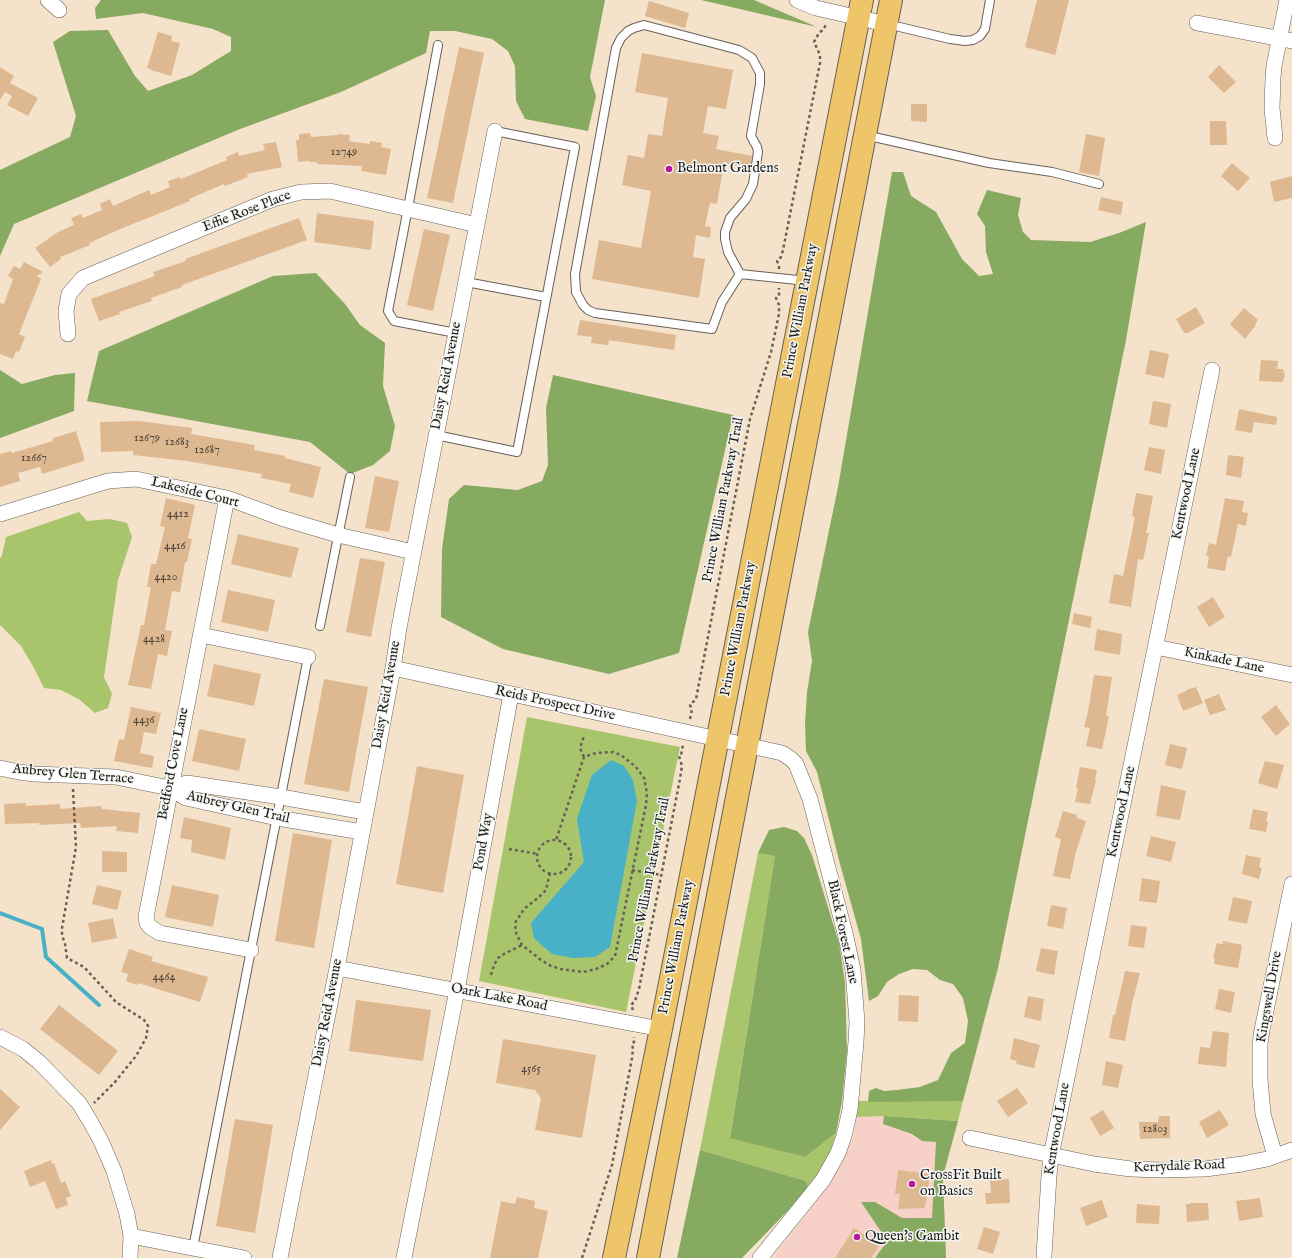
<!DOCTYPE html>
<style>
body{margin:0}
canvas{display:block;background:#f4e2ca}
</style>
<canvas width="1292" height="1258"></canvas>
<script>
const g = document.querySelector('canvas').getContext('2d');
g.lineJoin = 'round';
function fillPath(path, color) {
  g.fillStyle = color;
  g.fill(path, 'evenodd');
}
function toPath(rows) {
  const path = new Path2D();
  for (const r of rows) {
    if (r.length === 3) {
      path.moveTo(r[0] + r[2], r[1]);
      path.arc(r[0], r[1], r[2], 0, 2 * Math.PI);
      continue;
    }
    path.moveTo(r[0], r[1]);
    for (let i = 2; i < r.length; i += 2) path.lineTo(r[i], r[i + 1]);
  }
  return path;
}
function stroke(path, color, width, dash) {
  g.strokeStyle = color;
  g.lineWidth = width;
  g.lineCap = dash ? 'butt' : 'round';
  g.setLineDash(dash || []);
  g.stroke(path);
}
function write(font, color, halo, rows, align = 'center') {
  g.font = font + ' "IM FELL English",serif';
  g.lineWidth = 3;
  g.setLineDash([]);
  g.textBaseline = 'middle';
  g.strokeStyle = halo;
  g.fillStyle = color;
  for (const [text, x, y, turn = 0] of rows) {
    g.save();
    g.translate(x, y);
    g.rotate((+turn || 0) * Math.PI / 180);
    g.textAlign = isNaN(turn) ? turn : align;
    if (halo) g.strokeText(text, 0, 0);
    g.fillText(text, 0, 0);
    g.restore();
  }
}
const built = toPath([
 [884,1116,958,1121,943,1176,946,1258,773,1258,817,1200,834,1175,853,1138,856,1117]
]);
const green = toPath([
 [79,512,87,521,110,519,127,523,132,537,118,580,104,677,112,694,108,708,95,713,80,700,61,690,44,688,33,666,21,646,0,625,0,559,2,555,6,537],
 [527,717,680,747,626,1012,479,981],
 [758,853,775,856,730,1137,805,1157,836,1133,827,1162,808,1187,806,1181,700,1150],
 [858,1101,963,1101,958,1121,884,1116,856,1117]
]);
const forest = toPath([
 [101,0,605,0,590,77,596,96,588,131,525,119,516,101,515,66,508,51,492,39,455,31,430,31,426,53,341,92,240,129,14,224,0,256,0,170,70,137,76,116,53,42,70,31,108,30,135,76,148,91,192,75,231,51,231,37,213,29,143,13,96,19,95,8],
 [701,0,754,0,817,27],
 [892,172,903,172,911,196,936,212,962,259,979,276,993,274,986,252,985,226,977,214,987,190,1021,198,1018,215,1023,232,1031,240,1090,242,1119,233,1146,222,1126,340,998,968,963,1101,868,1102,869,1091,876,1088,884,1091,897,1090,920,1087,938,1080,951,1053,965,1043,968,1021,963,998,953,984,940,980,927,970,913,969,899,974,887,982,878,996,869,1001,861,939,840,864,817,772,806,751,805,724,807,692,812,661,808,632,838,487],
 [316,273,345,304,360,325,385,343,383,386,395,426,390,451,373,465,350,474,310,442,87,401,99,351,273,276],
 [0,370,22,384,55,375,75,373,74,411,0,438],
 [553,375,733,415,679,653,609,674,503,649,441,617,442,549,449,499,464,485,518,490,542,481,548,465,546,408],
 [784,827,797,831,804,838,812,855,839,943,845,982,847,1051,842,1101,836,1133,805,1157,730,1138,775,856,758,853,769,830],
 [884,1116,958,1121,943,1176,946,1258,875,1258,886,1243,880,1230,861,1202,875,1202,902,1218,932,1218,936,1142,922,1141,912,1134,883,1124],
 [700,1150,806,1181,808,1187,804,1194,742,1258,677,1258]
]);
const water = toPath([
 [611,760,624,766,633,780,637,801,610,947,595,957,573,958,552,954,534,938,531,923,584,862,577,819,592,775]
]);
const stream = toPath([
 [0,913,42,929,46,957,99,1005]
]);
const building = toPath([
 [1037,0,1069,0,1055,55,1025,47],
 [649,1,689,13,685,28,645,16],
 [158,32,172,36,171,41,180,43,171,76,151,70,151,69,147,68],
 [459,47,484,53,453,203,427,198],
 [642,53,733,70,726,109,708,106,703,133,719,136,716,149,752,156,750,168,724,163,717,204,710,203,705,226,711,227,710,238,696,235,693,257,705,259,699,298,592,279,599,240,641,248,651,191,622,185,628,155,644,158,648,134,662,136,668,98,635,92],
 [1219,65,1236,82,1224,93,1208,77],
 [0,67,14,76,10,83,38,98,28,116,7,105,12,96,5,92,0,100],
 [911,104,927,104,927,122,911,121],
 [1210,121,1226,121,1227,145,1210,145],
 [310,133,311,137,338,135,338,134,350,135,349,141,370,144,370,141,382,143,381,147,391,149,386,175,361,171,362,166,317,164,317,162,309,162,309,161,298,162,296,140,299,140,299,134],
 [1086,134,1105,138,1099,176,1079,172],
 [276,142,282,167,247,174,248,177,225,186,224,184,189,199,190,201,118,230,89,243,90,245,60,257,61,259,50,267,35,248,58,232,74,225,71,218,81,214,83,218,102,210,100,204,110,199,113,206,149,190,151,195,170,187,168,181,180,177,181,179,227,160,226,157,238,152,239,156,265,150,263,144],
 [1232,163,1250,178,1238,191,1221,176],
 [1292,176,1292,198,1274,202,1270,182],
 [1101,197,1123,202,1121,215,1098,210],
 [317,213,374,221,371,250,314,242],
 [299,218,307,240,182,285,182,287,151,298,152,301,119,312,120,314,99,321,91,299,155,276,153,272,186,261,185,259],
 [424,229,450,235,433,311,407,305],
 [24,262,43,272,37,276,41,279,19,334,25,337,19,352,16,351,13,359,0,354,0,303,4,304,13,279,8,276,14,266,20,269],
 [1196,307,1205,323,1188,333,1184,333,1176,319],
 [1244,308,1258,320,1255,324,1256,325,1245,339,1230,324],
 [580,320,676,335,674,350,609,340,608,345,591,343,592,337,577,335],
 [1150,350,1169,354,1164,378,1145,374],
 [1261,360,1278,361,1277,369,1283,369,1285,376,1282,382,1259,381],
 [1153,401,1171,404,1167,428,1149,424],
 [1239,409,1277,417,1276,425,1254,422,1252,433,1235,430],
 [139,421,192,428,191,434,255,445,254,450,285,456,285,458,321,467,313,498,289,492,291,484,261,478,262,474,187,461,133,455,133,451,101,452,100,422],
 [76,431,84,457,84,461,42,474,40,467,18,473,20,481,0,487,0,454,11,451,12,453,53,441,53,438],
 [1149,447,1165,450,1161,474,1144,470],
 [1228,455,1244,457,1241,478,1226,475],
 [375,476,399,481,389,532,365,528],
 [1136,493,1153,496,1146,533,1149,533,1143,560,1138,559,1131,607,1109,603,1114,574,1123,576,1135,517,1132,516],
 [166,498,195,505,188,538,192,539,187,562,185,562,180,592,172,591,165,630,172,631,167,656,158,654,151,689,128,685,141,625,144,625,151,587,147,587,151,564,156,564,165,527,160,526],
 [1225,498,1244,501,1242,512,1248,513,1246,526,1238,524,1231,557,1228,556,1225,571,1207,568,1209,556,1206,556,1209,543,1216,545],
 [238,534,299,548,291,578,231,564],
 [360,558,385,562,371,637,346,632],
 [228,590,275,600,268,632,221,622],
 [1213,597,1225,617,1209,627,1197,607],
 [1074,613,1092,617,1090,628,1072,624],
 [1097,629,1122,634,1120,655,1094,650],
 [214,664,261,674,254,706,207,696],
 [1094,675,1112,677,1106,716,1109,716,1102,749,1086,746,1090,728,1084,727,1088,712],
 [324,679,368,687,349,792,304,784],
 [1196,687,1203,703,1183,711,1177,695,1186,691,1186,690],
 [1219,694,1226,710,1210,715,1204,700],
 [1276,705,1290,724,1276,736,1261,717],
 [131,707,161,713,156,734,144,732,140,753,154,756,152,768,114,761,119,739,124,740],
 [199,729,246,739,239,771,192,761],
 [1170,744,1187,748,1182,769,1165,765],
 [1265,761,1284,765,1277,789,1258,783],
 [417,766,464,775,443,893,396,884],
 [1080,767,1097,770,1095,780,1096,781,1090,804,1075,802,1078,789,1076,788],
 [1161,785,1186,791,1180,820,1156,816],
 [26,803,26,806,60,804,60,809,101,806,102,809,140,813,138,833,116,831,117,826,81,828,80,823,39,825,39,823,5,824,4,804],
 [1253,809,1268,812,1266,821,1268,822,1266,832,1249,829],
 [1063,811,1077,815,1077,818,1086,821,1076,852,1070,879,1053,876,1061,839,1055,837],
 [184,817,231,828,225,860,191,852,192,840,180,838],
 [293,833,332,840,314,948,275,941],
 [1151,836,1176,842,1171,862,1146,856],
 [102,851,127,852,127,872,102,872],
 [1246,855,1261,858,1259,867,1262,868,1259,879,1242,874],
 [1142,878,1160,881,1157,903,1139,901],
 [97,885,122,891,117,910,92,904],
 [172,885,219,895,213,927,165,917],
 [1233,897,1252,901,1247,924,1228,920],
 [1051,905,1067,908,1063,929,1047,926],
 [113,918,117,938,92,943,88,923],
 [1131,925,1147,927,1144,948,1128,946],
 [1223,941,1242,945,1238,968,1214,964,1215,958,1213,958,1217,943,1223,944],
 [1041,948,1058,951,1054,975,1036,971],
 [129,949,153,957,151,961,208,977,200,1002,138,983,137,985,126,981,128,974,121,972],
 [1125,971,1140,973,1132,1004,1125,1041,1109,1038,1113,1015,1115,1015],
 [1219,989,1235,992,1231,1013,1215,1009],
 [899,995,919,996,918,1022,898,1021],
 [1028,996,1044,999,1041,1021,1024,1017],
 [356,1000,431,1010,423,1061,349,1051],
 [59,1005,118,1051,99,1075,40,1029],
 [1213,1031,1229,1033,1226,1067,1198,1064,1200,1047,1210,1048],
 [1014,1038,1040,1045,1034,1068,1016,1064,1017,1061,1010,1059],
 [503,1039,596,1055,582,1138,535,1130,541,1098,535,1090,496,1083],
 [1106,1061,1123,1065,1118,1088,1102,1085],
 [1017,1088,1028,1103,1008,1117,997,1101],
 [0,1089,20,1107,0,1130],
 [1103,1110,1114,1128,1100,1136,1090,1118],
 [1220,1110,1229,1125,1207,1138,1199,1122],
 [1159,1116,1170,1116,1170,1138,1140,1139,1139,1122,1158,1122],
 [235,1119,273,1125,255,1233,216,1226],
 [51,1160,52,1164,54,1163,61,1183,65,1181,71,1196,66,1198,68,1205,56,1209,45,1181,30,1187,24,1171],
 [898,1170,930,1174,925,1208,898,1209,900,1194,895,1194],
 [1009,1179,1010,1203,986,1204,985,1193,991,1193,990,1180],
 [517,1197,535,1201,534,1208,548,1211,538,1258,490,1258,501,1201,515,1204],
 [1260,1198,1263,1217,1239,1221,1236,1201],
 [1102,1200,1108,1217,1086,1226,1080,1208],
 [1190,1203,1208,1203,1209,1220,1187,1222,1186,1204,1190,1204],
 [1137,1204,1160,1206,1159,1224,1136,1223],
 [984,1227,1000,1232,993,1254,977,1249],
 [854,1228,880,1245,871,1258,835,1258]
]);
const path = toPath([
 [779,269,779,265,777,261,781,257,783,250,820,63,820,55,814,42,819,33,824,29,826,24],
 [690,719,692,709,690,705,696,699,750,419,771,352,779,314,779,305,776,298,779,296,779,288],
 [584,757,580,748,584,736],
 [73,789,76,847,62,928,62,935,65,944,67,958,84,967,116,1002,144,1020,148,1026,146,1038,136,1056,115,1082,94,1103],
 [554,857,17],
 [509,849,538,854],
 [632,870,661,875],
 [550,873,546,890,539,897,524,909,515,923,516,933,522,945,541,960,551,966,561,969,583,972,596,969,607,964,615,956,646,805,647,793,644,778,636,767,621,755,613,752,596,753,584,757,556,840],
 [491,975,494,965,498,958,502,955,522,945],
 [633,1010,631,1005,635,1001,639,989,680,779,682,766,679,756,681,755,683,745],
 [582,1258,612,1165,632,1058,633,1049,632,1044,634,1042,634,1037]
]);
const service = toPath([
 [887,24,950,39,965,41,973,40,980,36,985,29,990,0],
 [644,25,739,50,752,58,760,73,760,84,751,136,757,147,758,152,753,184,746,199,730,218,725,232,725,239,728,252,740,274,722,302,712,329,595,313,588,310,583,305,576,292,575,274,616,48,621,38,628,31,634,28,644,25],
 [438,45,408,208,388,311,394,321,456,333],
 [865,135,989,163,1052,172,1099,184],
 [740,274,807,281],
 [466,282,546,297],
 [436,435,517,452,575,147,495,131],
 [320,626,350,477],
 [193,1248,308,657]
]);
const minor = toPath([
 [48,0,59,10],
 [797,0,816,8,886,24],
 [1197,23,1292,41],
 [1275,138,1272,108,1273,78,1274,66,1287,0],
 [68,334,66,311,69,294,83,278,273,199,301,192,330,191,477,225],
 [227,498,146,917,147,923,150,927,160,933,251,950],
 [0,514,108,481,136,479,227,498,281,518,338,535,413,552],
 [201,635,308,657],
 [1156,647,1292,675],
 [393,668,782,753,791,759,796,764,810,799,846,937,853,970,857,1022,856,1042,850,1110,844,1136,838,1153,823,1180,760,1258],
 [0,768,19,772,34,774,116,777,169,788],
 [362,832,277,818,186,798,169,788,187,783,281,797,365,812],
 [337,968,661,1029],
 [0,1037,23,1049,39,1062,79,1103,90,1121,101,1141,114,1171,127,1214,131,1236,130,1258],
 [970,1138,1094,1164,1131,1169,1161,1170,1205,1169,1242,1164,1267,1159,1292,1150],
 [1275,1156,1263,1114,1260,1079,1260,1044,1262,1030,1292,884],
 [131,1236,244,1258],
 [1044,1255,1049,1176,1051,1156,1212,370],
 [280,1258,337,968,393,668,399,628,495,131],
 [404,1258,457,990,511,694]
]);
const trunk = toPath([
 [614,1258,661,1029,862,0],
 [648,1258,891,0]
]);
const markers = [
 [669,169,4,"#b5179e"],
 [912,1184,4,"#b5179e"],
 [857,1237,4,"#b5179e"]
];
const numberNames = [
 ["12749",344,153],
 ["12679",147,439],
 ["12683",177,443],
 ["12687",207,451],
 ["12667",34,459],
 ["4412",178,515],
 ["4416",175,547],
 ["4420",166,578],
 ["4428",154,640],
 ["4436",144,721],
 ["4464",164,978],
 ["4565",531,1070],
 ["12803",1155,1130]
];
const poiNames = [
 ["Belmont Gardens",677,169],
 ["CrossFit Built",920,1176],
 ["on Basics",920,1192],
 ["Queen's Gambit",865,1237]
];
const streetNames = [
 ["Effie Rose Place",247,212,-21],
 ["Prince William Parkway",801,311,-79],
 ["Daisy Reid Avenue",447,376,-79],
 ["Lakeside Court",195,493,14],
 ["Kentwood Lane",1187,494,-78],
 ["Prince William Parkway Trail",724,500,-79],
 ["Prince William Parkway",739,629,-79],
 ["Kinkade Lane",1224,661,12],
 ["Daisy Reid Avenue",387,695,-80],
 ["Reids Prospect Drive",555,704,12],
 ["Bedford Cove Lane",174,764,-79],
 ["Aubrey Glen Terrace",73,775,5],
 ["Aubrey Glen Trail",238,808,13],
 ["Kentwood Lane",1122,812,-78],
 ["Pond Way",484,842,-80],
 ["Prince William Parkway Trail",650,880,-79],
 ["Black Forest Lane",842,932,78],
 ["Prince William Parkway",677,947,-79],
 ["Kingswell Drive",1270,997,-80],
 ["Oark Lake Road",499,998,11],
 ["Daisy Reid Avenue",328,1013,-79],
 ["Kentwood Lane",1058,1129,-80],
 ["Kerrydale Road",1179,1167,-2]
];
fillPath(built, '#f7d1c8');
fillPath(green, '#a9c56c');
fillPath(forest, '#86aa60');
fillPath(water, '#48b0c7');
stroke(stream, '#48b0c7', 4);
fillPath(building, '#ddb890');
stroke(service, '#686159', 10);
stroke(minor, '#686159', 16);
stroke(trunk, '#686159', 24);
stroke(path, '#686159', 2.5, [3, 3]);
stroke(service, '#fff', 8);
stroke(minor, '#fff', 15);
stroke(trunk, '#eec569', 22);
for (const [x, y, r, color] of markers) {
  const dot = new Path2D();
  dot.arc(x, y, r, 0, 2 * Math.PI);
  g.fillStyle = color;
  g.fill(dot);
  stroke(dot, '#f6f6f2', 1.5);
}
write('12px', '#4c4339', null, numberNames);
write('14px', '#1c1c1c', '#f6f6f2', poiNames, 'left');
write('14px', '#1c1c1c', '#f6f6f2', streetNames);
</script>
